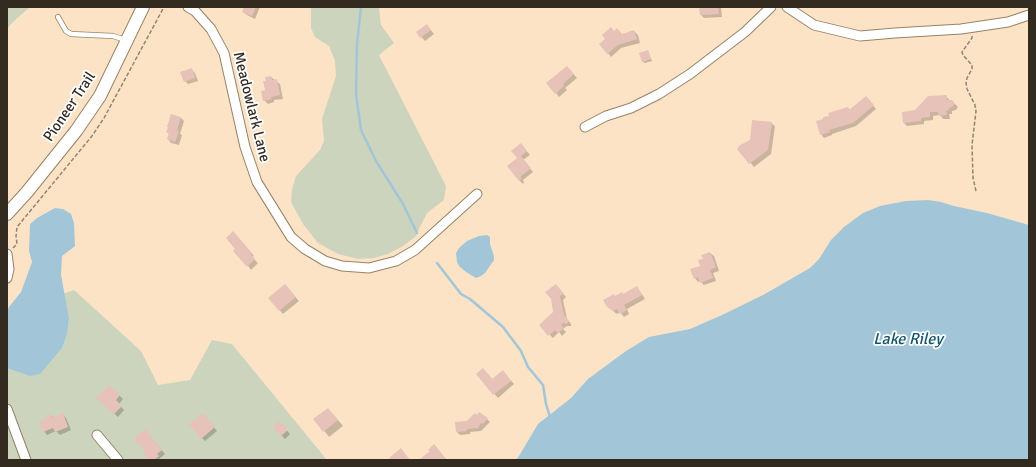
<!DOCTYPE html>
<style>
body{margin:0}
#map{position:relative;width:1036px;height:467px;overflow:hidden;background:#fce3c6;font-family:Signika,sans-serif}
canvas{display:block}
.frame{position:absolute;inset:0;border:8px solid #342b20;pointer-events:none}
</style>
<div id="map">
<canvas width="1036" height="467"></canvas>
<div class="frame"></div>
</div>
<script>
const g = document.querySelector('canvas').getContext('2d');
g.lineJoin = 'round';
function fillPath(path, color) {
  g.fillStyle = color;
  g.fill(path, 'evenodd');
}
function toPath(rows) {
  const path = new Path2D();
  for (const r of rows) {
    path.moveTo(r[0], r[1]);
    for (let i = 2; i < r.length; i += 2) path.lineTo(r[i], r[i + 1]);
  }
  return path;
}
function stroke(path, color, width, dash) {
  g.strokeStyle = color;
  g.lineWidth = width;
  g.lineCap = dash ? 'butt' : 'round';
  g.setLineDash(dash || []);
  g.stroke(path);
}
function write(font, color, halo, rows, align = 'center') {
  g.font = font + ' Signika,sans-serif';
  g.lineWidth = 3.5;
  g.setLineDash([]);
  g.textBaseline = 'middle';
  g.strokeStyle = halo;
  g.fillStyle = color;
  for (const [text, x, y, turn = 0] of rows) {
    g.save();
    g.translate(x, y);
    g.rotate((+turn || 0) * Math.PI / 180);
    g.textAlign = isNaN(turn) ? turn : align;
    if (halo) g.strokeText(text, 0, 0);
    g.fillText(text, 0, 0);
    g.restore();
  }
}
const green = toPath([
 [7,7,30,7,13,22,7,29],
 [311,7,379,7,381,25,394,43,379,55,446,186,444,200,427,213,415,237,403,246,388,254,374,258,358,259,338,254,318,243,303,224,291,202,292,189,296,176,320,150,324,141,322,119,336,76,335,61,329,46,315,37,311,28],
 [74,290,141,351,158,385,190,380,212,340,232,344,327,460,7,460,7,309,52,298]
]);
const water = toPath([
 [928,200,941,202,954,206,987,213,1029,225,1029,460,516,460,519,456,538,424,571,398,588,379,626,351,649,337,690,329,722,315,763,295,810,268,819,259,831,240,844,227,863,213,880,206,906,201],
 [55,208,63,209,71,214,74,223,75,246,62,256,61,275,69,318,67,334,62,348,40,374,30,376,7,368,7,312,9,307,21,292,32,262,29,251,30,224,37,218],
 [487,235,490,237,490,244,494,256,494,260,485,273,481,276,476,278,466,272,459,266,457,262,456,253,459,248,467,241,479,236]
]);
const shadow = toPath([
 [245,7,260,7,255,19,247,15,243,12],
 [700,7,721,7,722,17,704,18,701,15],
 [430,29,434,34,425,41,417,32],
 [634,31,638,35,640,43,621,48,611,57,608,53,614,32,622,35],
 [648,51,652,61,645,63,643,62],
 [191,69,195,73,198,81,188,84,185,81],
 [570,70,577,78,565,88,567,90,559,97,556,93],
 [271,77,280,84,283,99,274,100,274,102,268,104,264,100,267,82],
 [946,96,950,101,952,101,958,107,956,110,952,111,952,114,949,114,950,119,943,119,940,115,933,116,933,120,924,121,924,124,907,126,904,123,916,111],
 [869,100,876,109,856,126,832,134,832,135,824,138,821,134,830,116,848,108,850,110],
 [172,115,181,118,184,121,180,134,182,135,179,145,171,143,168,139,169,134,167,132],
 [771,123,775,126,771,154,754,167,739,149],
 [524,148,530,155,523,160,533,172,523,180,524,182,523,184,519,180,518,158],
 [237,236,254,256,252,257,258,263,251,270,237,249],
 [710,253,714,256,719,271,713,273,716,281,704,285,700,281,698,282,695,278,704,259],
 [556,285,566,297,563,300,567,319,571,324,571,326,567,326,563,329,566,332,562,336,559,332,553,338,540,325,554,313],
 [637,287,645,299,627,309,629,314,624,317,620,312,617,314,608,307,615,297,623,295],
 [288,289,299,301,283,314,270,299],
 [483,369,493,380,506,375,514,384,498,398,477,374],
 [109,386,123,399,119,404,124,410,118,417,98,398],
 [62,414,66,418,71,430,60,435,56,431,47,435,44,431,50,415,53,418],
 [333,414,343,426,329,437,315,419],
 [206,418,217,431,205,441,202,438],
 [487,419,490,422,481,431,470,432,470,434,460,435,457,432],
 [283,426,290,434,285,439,274,427],
 [148,434,165,454,160,458,161,460,151,460,146,451]
]);
const stream = toPath([
 [361,7,357,44,356,94,361,130,376,161,403,204,417,233],
 [437,263,461,294,470,299,503,327,521,351,528,367,543,385,546,404,550,417]
]);
const building = toPath([
 [244,7,256,7,252,16,242,12],
 [699,7,718,7,719,14,700,15],
 [427,24,431,30,420,38,416,32],
 [611,27,614,31,617,28,622,34,634,30,637,39,618,45,607,54,599,44,605,39,602,35],
 [648,50,651,59,642,62,639,53],
 [567,66,574,74,563,84,564,86,555,94,546,83],
 [192,68,195,78,184,82,180,72],
 [271,76,272,80,277,79,280,95,271,97,272,99,263,101,261,91,265,90,263,81,266,81,265,77],
 [947,95,947,100,952,100,954,102,954,105,952,107,949,108,949,110,946,111,947,115,939,116,938,112,930,112,930,117,921,118,921,121,903,123,902,112,915,110,928,96],
 [866,96,874,105,853,123,829,130,830,132,820,135,816,121,823,119,823,117,829,116,828,113,848,107,849,110],
 [171,114,181,117,177,130,179,131,175,142,167,139,169,133,166,133,168,127,167,127],
 [752,120,772,122,768,150,749,164,737,149,740,145,750,140],
 [521,143,527,151,521,156,531,168,520,177,522,178,519,181,507,166,517,158,511,151],
 [233,231,251,252,250,253,255,259,247,267,233,251,235,249,226,238],
 [710,252,716,267,710,270,713,278,700,283,698,277,694,279,690,269,700,266,698,260,703,259,701,255],
 [285,284,296,297,279,311,268,298],
 [556,284,564,294,560,296,564,315,568,320,568,323,566,324,563,323,561,325,564,328,558,333,555,330,548,336,539,325,553,312,551,299,545,292],
 [637,286,642,295,624,305,627,310,620,314,617,309,613,311,607,307,603,300,614,294,615,296,622,292,623,294],
 [483,368,492,379,503,370,511,381,493,395,476,374],
 [109,385,120,395,116,400,122,406,114,414,96,398],
 [328,408,338,420,323,432,313,419],
 [479,412,488,418,483,424,481,423,478,428,467,429,467,431,456,432,455,422,467,421,475,413,477,415],
 [63,413,68,427,55,432,53,428,43,432,39,422,47,419,45,416,50,414,52,418],
 [203,413,215,427,201,439,189,424],
 [280,421,288,430,281,436,273,427],
 [145,429,162,450,157,454,159,456,154,460,149,460,143,453,145,451,134,438],
 [434,444,447,460,437,460,436,459,434,460,419,460,430,451,428,450],
 [401,448,410,460,391,460,389,458]
]);
const path = toPath([
 [972,36,972,38,962,52,963,55,972,65,972,69,967,78,966,83,967,89,975,105,976,111,972,145,973,178,976,191],
 [13,248,17,244,16,236,17,227,92,136,104,118,164,7]
]);
const service = toPath([
 [58,17,66,31,71,34,113,36,126,40]
]);
const minor = toPath([
 [188,7,195,11,211,29,224,53,245,147,257,182,291,237,305,249,325,261,342,266,369,268,396,261,415,250,477,194],
 [787,7,814,25,860,36,895,33,961,29,1008,22,1029,15],
 [585,127,606,116,631,108,659,94,690,74,745,32,771,7],
 [7,254,9,269,7,278],
 [7,409,26,460],
 [97,435,118,460]
]);
const secondary = toPath([
 [7,214,27,192,76,131,100,96,143,7]
]);
const streetNames = [
 ["Pioneer Trail",70,107,-56],
 ["Meadowlark Lane",251,107,76]
];
const waterNames = [
 ["Lake Riley",908,340]
];
fillPath(green, '#cdd4be');
fillPath(water, '#a2c6d7');
fillPath(shadow, '#0003');
stroke(stream, '#a2c6d7', 2.5);
fillPath(building, '#e7c2b8');
stroke(service, '#988267', 6);
stroke(minor, '#988267', 11);
stroke(secondary, '#988267', 14);
stroke(path, '#948370', 1.5, [4, 2]);
stroke(service, '#fff', 4.5);
stroke(minor, '#fff', 9);
stroke(secondary, '#fff', 12);
write('15px', '#342b20', '#fff', streetNames);
write('italic 16px', '#10556e', '#fff', waterNames);
</script>
